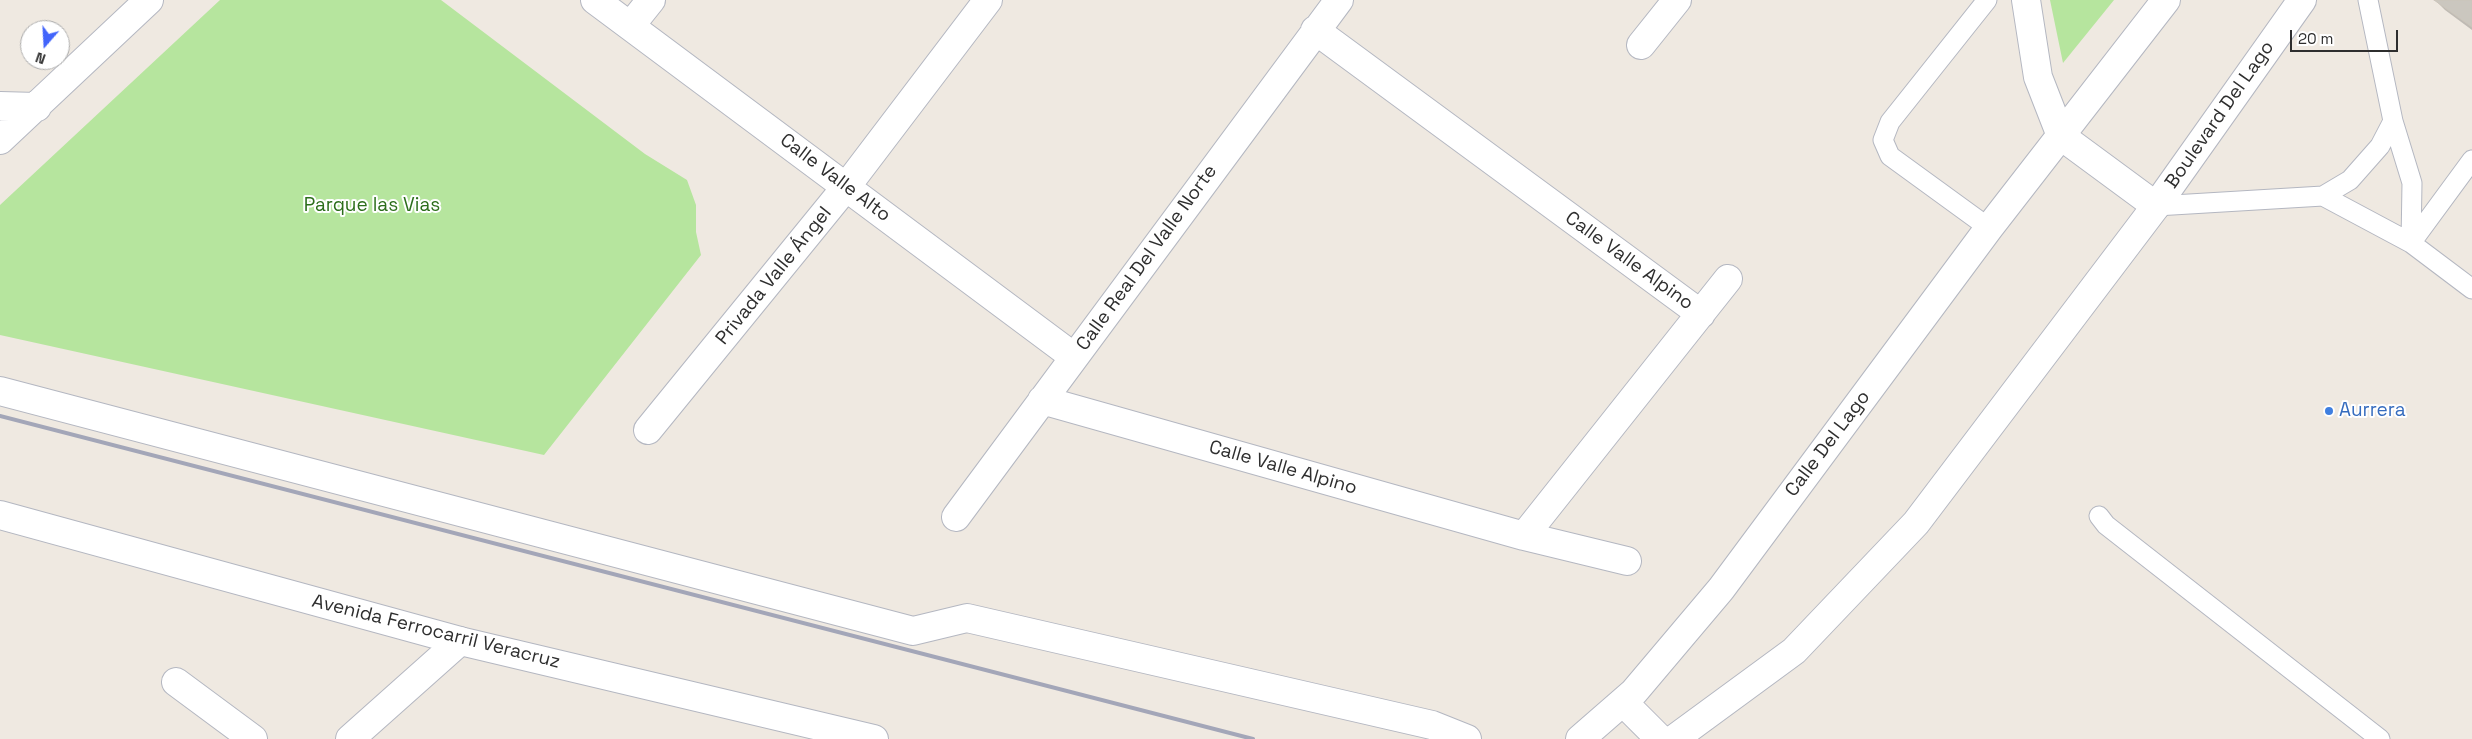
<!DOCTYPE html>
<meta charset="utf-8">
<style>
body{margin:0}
#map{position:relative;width:2472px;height:739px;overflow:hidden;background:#efe9e1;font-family:"Space Grotesk",sans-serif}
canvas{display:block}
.north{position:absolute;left:20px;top:20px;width:50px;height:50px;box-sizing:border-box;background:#fff;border:1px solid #ababab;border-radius:50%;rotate:199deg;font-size:14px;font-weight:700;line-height:20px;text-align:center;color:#2e2e2e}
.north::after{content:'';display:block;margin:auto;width:18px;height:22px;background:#4264fb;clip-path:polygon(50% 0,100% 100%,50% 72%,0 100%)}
.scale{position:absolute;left:2290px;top:30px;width:108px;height:22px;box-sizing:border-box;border:2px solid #2e2e2e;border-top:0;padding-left:6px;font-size:15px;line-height:18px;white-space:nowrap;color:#2e2e2e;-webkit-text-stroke:4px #fff;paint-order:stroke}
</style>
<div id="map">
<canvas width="2472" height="739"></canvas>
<div class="north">N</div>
<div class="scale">20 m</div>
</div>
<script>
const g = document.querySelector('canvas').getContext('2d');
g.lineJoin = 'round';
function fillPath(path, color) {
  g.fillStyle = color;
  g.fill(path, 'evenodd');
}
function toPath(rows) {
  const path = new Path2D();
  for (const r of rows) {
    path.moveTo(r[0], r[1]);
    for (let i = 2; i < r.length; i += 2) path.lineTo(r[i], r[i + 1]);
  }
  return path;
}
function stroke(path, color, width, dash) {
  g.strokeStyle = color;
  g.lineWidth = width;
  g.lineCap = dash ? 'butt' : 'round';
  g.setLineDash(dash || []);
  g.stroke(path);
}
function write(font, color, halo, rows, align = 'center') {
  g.font = font + ' "Space Grotesk",sans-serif';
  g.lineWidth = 4;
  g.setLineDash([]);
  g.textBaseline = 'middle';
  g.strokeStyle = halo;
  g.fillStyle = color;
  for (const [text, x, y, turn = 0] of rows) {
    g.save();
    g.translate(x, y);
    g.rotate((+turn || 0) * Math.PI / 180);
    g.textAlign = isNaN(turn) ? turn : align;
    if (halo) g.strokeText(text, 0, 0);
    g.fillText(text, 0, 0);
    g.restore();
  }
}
const green = toPath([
 [220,0,441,0,645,154,687,180,696,205,696,232,701,255,544,455,0,335,0,205],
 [2050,0,2114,0,2063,63]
]);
const shadow = toPath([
 [2435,0,2472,0,2472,30,2445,10]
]);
const building = toPath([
 [2434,0,2472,0,2472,27,2434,0]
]);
const service = toPath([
 [1987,0,1890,122,1883,140,1890,156,1989,228],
 [2393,121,2412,183,2411,243],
 [2323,196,2411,243,2472,289],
 [2156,206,2323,196,2350,180,2380,146,2393,121,2368,0],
 [2411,243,2472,160],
 [2099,516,2106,525,2380,739]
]);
const minor = toPath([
 [595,0,1074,357],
 [2026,0,2038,77,2061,136,2156,206],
 [631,25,651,0],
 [1315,30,1701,314],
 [1641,45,1677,0],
 [0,106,37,107],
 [0,140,149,0],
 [0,391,913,631,967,618,1432,725,1467,739],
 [1042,400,1524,536,1627,561],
 [648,430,846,187,988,0],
 [956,517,1339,0],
 [1524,536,1728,279],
 [176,682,253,739],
 [350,739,460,641]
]);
const tertiary = toPath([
 [0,515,460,641,874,739],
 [1624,703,1660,739],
 [1580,739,1634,692,1721,589,1989,228,2166,0],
 [1674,739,1794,651,1916,523,2156,206,2302,0]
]);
const rail = toPath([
 [0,416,1253,739]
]);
const markers = [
 [2329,411,5,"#3f7fe0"]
];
const streetNames = [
 ["Boulevard Del Lago",2220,115,-55],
 ["Calle Valle Alto",835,178,37],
 ["Calle Real Del Valle Norte",1147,258,-54],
 ["Calle Valle Alpino",1629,261,36],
 ["Privada Valle Ángel",774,276,-51],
 ["Calle Del Lago",1828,444,-53],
 ["Calle Valle Alpino",1283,468,16],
 ["Avenida Ferrocarril Veracruz",436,632,14]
];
const parkNames = [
 ["Parque las Vias",372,206]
];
const shopNames = [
 ["Aurrera",2339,411]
];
fillPath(green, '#b6e59e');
fillPath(shadow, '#0003');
fillPath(building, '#cbc7bf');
stroke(building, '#cbc5ba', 1);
stroke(service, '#b4b7c1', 21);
stroke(minor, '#b4b7c1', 30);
stroke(tertiary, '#b4b7c1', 30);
stroke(service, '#fff', 19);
stroke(minor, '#fff', 28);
stroke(tertiary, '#fff', 28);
stroke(rail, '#a3a6b8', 4);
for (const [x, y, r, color] of markers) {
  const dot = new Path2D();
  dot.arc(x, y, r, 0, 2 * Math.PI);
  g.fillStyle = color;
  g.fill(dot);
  stroke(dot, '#fff', 2);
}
write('19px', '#2e2e2e', '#fff', streetNames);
write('19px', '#2c6e1b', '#fff', parkNames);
write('19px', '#366cbe', '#fff', shopNames, 'left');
</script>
